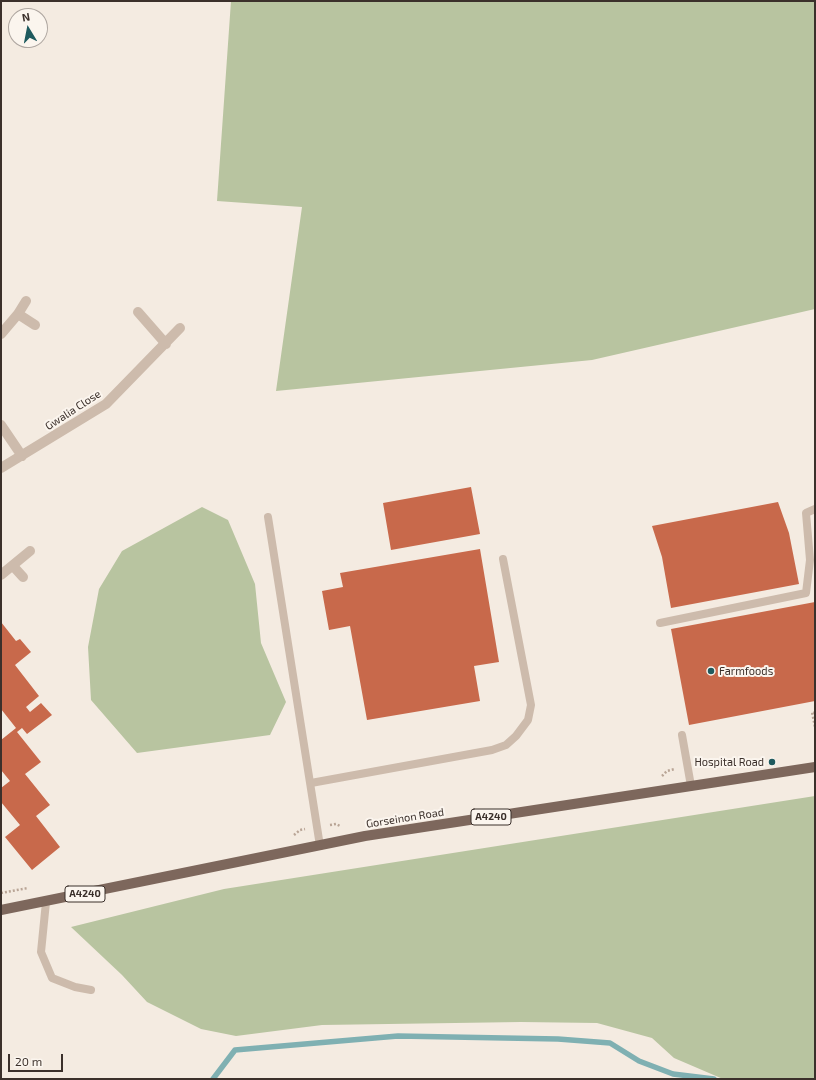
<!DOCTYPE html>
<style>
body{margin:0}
#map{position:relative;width:816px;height:1080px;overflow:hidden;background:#f4ebe1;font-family:"Exo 2",sans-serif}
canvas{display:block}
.frame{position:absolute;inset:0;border:2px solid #3b302b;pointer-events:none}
.north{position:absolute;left:8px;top:8px;width:40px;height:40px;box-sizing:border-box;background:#fbf5ee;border:1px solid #aea6a0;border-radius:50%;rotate:350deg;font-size:11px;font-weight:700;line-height:16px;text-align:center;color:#3b302b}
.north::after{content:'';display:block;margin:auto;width:14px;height:18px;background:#1f5a5e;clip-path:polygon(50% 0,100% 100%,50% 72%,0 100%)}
.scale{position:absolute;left:8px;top:1054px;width:55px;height:18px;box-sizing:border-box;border:2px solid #3b302b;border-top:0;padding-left:5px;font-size:12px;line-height:14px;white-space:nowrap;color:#3b302b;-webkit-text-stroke:3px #fbf5ee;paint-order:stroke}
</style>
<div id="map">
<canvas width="816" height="1080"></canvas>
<div class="frame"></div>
<div class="north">N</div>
<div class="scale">20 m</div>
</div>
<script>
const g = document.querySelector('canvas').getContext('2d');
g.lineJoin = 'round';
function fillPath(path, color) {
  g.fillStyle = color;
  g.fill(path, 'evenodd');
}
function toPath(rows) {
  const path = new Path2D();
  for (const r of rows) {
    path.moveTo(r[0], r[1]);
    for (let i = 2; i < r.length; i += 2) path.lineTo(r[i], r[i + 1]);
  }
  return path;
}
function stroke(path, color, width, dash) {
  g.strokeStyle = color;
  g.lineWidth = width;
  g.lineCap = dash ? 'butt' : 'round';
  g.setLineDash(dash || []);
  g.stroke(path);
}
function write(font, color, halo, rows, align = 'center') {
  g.font = font + ' "Exo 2",sans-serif';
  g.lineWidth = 4;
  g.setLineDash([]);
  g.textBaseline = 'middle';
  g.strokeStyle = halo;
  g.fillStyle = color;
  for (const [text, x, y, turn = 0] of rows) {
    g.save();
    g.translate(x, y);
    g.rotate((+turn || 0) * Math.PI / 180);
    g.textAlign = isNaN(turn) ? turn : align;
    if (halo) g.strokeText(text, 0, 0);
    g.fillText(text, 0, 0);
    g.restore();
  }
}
const green = toPath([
 [231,1,815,1,815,309,592,360,276,391,302,207,217,201],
 [202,507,228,520,255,584,261,643,286,702,270,735,137,753,91,700,88,647,99,589,122,551],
 [815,796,815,1079,723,1079,674,1058,652,1038,597,1023,521,1022,322,1025,236,1036,201,1029,147,1002,122,975,71,927,224,889]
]);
const stream = toPath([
 [213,1079,235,1050,398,1036,558,1039,610,1043,639,1061,673,1074,714,1079]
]);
const building = toPath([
 [471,487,480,534,391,550,383,503],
 [778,502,789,533,799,584,671,608,662,557,652,526],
 [480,549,499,662,474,666,480,701,367,720,350,626,329,630,322,591,343,587,340,573],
 [815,602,815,701,689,725,671,629],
 [1,622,16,641,20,639,31,652,15,665,39,696,26,707,30,712,41,703,52,715,27,734,22,728,17,732,41,762,25,774,50,805,36,816,60,847,32,870,5,837,20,825,1,802,1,788,10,781,1,770,1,740,16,728,1,709]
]);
const path = toPath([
 [815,713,812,712,815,727],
 [699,764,709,762,719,765,728,764],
 [662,776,667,771,675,769],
 [330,825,336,824,340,826],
 [294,835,300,830,305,829],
 [1,893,28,888]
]);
const service = toPath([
 [268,517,320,846],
 [660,623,806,593,810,560,806,513,815,509],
 [682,735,691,786],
 [311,783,492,750,506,745,516,736,528,720,531,705,503,559],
 [46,902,41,952,52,978,75,987,91,990]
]);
const minor = toPath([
 [138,312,166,344],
 [18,314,35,325],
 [1,334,18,314,26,301],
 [1,425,22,456],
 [1,468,106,404,180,328],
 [13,566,23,577],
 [1,575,30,551]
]);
const primary = toPath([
 [1,910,365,836,815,767]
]);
const markers = [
 [711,671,4,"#1f5a5e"],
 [772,762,4,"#1f5a5e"]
];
const shields = [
 [491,817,40],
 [85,894,40]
];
const shieldNames = [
 ["A4240",491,817],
 ["A4240",85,894]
];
const streetNames = [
 ["Gwalia Close",73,410,-33],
 ["Gorseinon Road",405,818,-9]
];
const poiNames = [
 ["Farmfoods",719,671],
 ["Hospital Road",764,762,"right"]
];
fillPath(green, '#b8c4a0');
stroke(stream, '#7fb0b2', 5.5);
fillPath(building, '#c8694b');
stroke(path, '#b9a596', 2.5, [2, 2]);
stroke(service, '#cdbbac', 8);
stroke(minor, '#cdbbac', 10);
stroke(primary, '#7d675c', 10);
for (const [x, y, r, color] of markers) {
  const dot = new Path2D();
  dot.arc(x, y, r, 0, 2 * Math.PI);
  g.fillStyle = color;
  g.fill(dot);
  stroke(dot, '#fbf5ee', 1.5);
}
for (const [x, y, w] of shields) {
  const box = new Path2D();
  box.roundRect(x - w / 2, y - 8, w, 16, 3);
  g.fillStyle = '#fbf5ee';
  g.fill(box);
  stroke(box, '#3b302b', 1);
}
write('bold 10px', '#3b302b', null, shieldNames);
write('11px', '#3b302b', '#fbf5ee', streetNames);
write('11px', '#3b302b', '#fbf5ee', poiNames, 'left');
</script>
